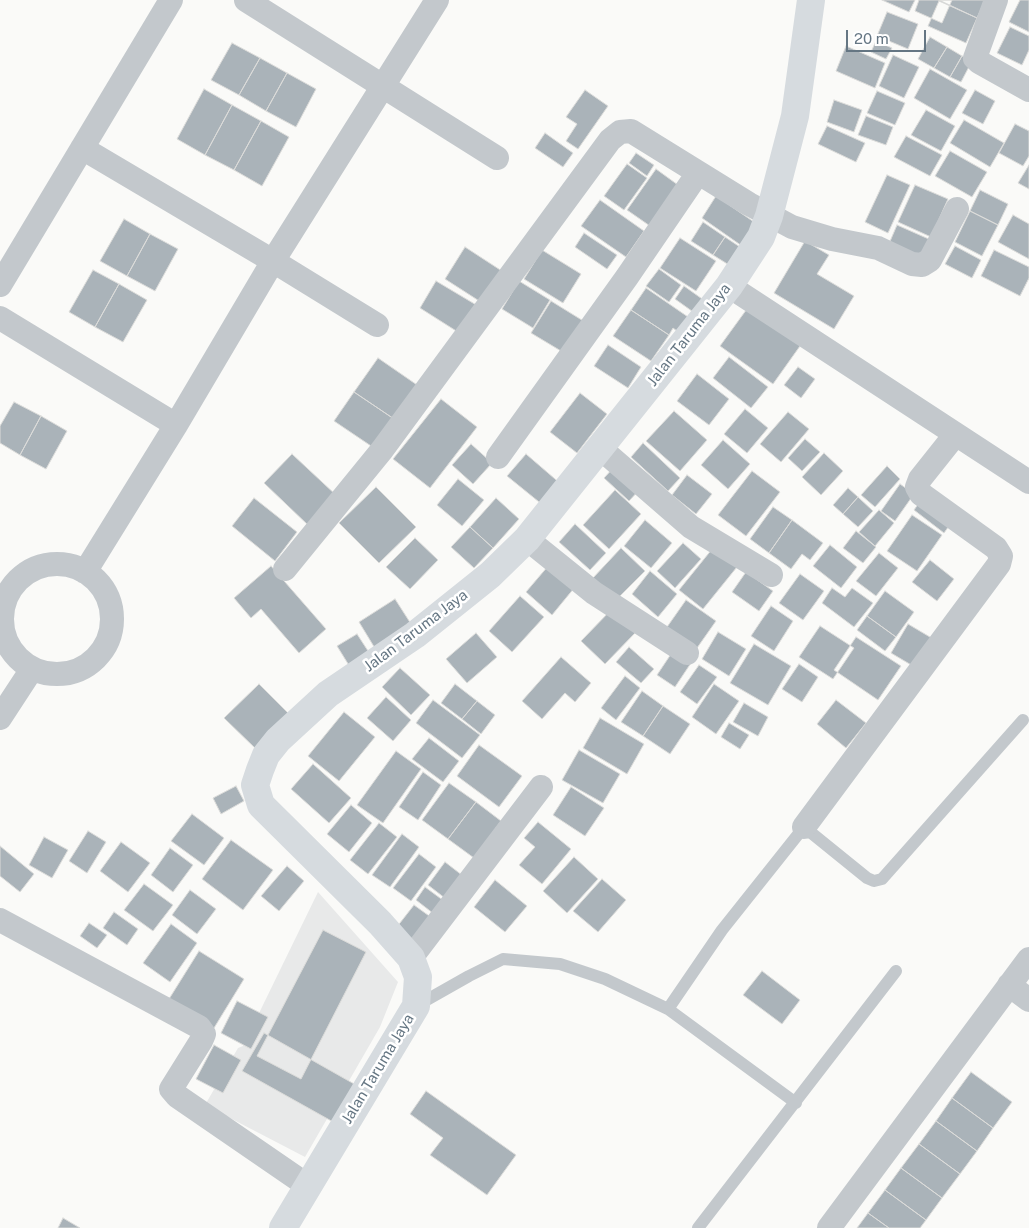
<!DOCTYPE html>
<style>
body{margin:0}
#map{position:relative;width:1029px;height:1228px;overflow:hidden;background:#fafaf8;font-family:"Public Sans",sans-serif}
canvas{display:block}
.scale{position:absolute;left:846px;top:30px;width:80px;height:22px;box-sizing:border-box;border:2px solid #657683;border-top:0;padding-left:6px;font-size:15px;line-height:18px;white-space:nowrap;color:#657683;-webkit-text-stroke:4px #fff;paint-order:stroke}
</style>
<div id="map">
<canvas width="1029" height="1228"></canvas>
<div class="scale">20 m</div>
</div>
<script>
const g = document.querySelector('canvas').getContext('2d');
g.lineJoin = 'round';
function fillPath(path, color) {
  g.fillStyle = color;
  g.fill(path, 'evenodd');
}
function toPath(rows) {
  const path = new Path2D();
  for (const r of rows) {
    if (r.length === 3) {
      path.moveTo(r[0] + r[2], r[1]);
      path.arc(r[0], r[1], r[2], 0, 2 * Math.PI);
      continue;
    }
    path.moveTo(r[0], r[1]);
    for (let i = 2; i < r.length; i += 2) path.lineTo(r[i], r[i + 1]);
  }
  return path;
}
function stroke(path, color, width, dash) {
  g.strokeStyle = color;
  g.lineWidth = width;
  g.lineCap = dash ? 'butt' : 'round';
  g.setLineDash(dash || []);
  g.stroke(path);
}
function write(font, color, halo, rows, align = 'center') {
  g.font = font + ' "Public Sans",sans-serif';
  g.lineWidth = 5;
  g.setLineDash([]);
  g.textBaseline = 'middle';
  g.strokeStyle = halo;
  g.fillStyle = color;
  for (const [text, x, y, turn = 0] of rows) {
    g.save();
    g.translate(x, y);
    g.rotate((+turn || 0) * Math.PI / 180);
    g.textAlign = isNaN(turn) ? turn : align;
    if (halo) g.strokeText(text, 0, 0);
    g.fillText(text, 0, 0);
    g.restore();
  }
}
const built = toPath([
 [318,892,398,982,380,1027,305,1157,205,1105,238,1048,243,1046]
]);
const building = toPath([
 [882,0,915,0,909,12,882,0],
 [919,0,952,0,942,23,915,11,919,0],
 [939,0,985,0,977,18,939,0],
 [1020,0,1029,0,1029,32,1009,22,1020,0],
 [939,1,977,18,966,43,928,26,939,1],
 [887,12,918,24,908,49,877,36,887,12],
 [1010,27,1029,36,1029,50,1022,65,997,53,1010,27],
 [930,37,947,47,934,68,918,59,930,37],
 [876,41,892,48,886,59,871,52,876,41],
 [232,43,260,58,239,95,211,80,232,43],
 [846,46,885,63,875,88,836,71,846,46],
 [947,47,962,56,950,77,934,68,947,47],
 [893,55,919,67,904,98,879,86,893,55],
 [962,56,972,61,961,82,950,77,962,56],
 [260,58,287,73,266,111,239,95,260,58],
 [930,69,967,90,950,119,914,98,930,69],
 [287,73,316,89,296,127,266,111,287,73],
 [204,89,232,105,205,155,177,139,204,89],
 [585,90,608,106,578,149,566,141,577,124,566,117,585,90],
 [975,90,995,101,983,124,962,113,975,90],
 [877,91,905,103,895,125,867,113,877,91],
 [834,100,862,110,854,132,827,122,834,100],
 [232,105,261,121,234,170,205,155,232,105],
 [926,110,955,126,941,151,911,135,926,110],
 [866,116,893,127,886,145,858,135,866,116],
 [964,120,1004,143,990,167,950,143,964,120],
 [261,121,289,137,262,186,234,170,261,121],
 [1015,124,1029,131,1029,156,1023,166,999,153,1015,124],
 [827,126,865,143,856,162,818,144,827,126],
 [545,133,573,153,563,167,535,148,545,133],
 [906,136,942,155,930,176,894,157,906,136],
 [950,151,987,172,972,197,935,176,950,151],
 [636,153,654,165,647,176,629,163,636,153],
 [627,164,647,178,624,210,604,196,627,164],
 [1029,165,1029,189,1018,183,1029,165],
 [656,169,678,185,650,226,627,210,656,169],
 [887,175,910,185,888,233,865,222,887,175],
 [915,185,948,199,931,237,898,222,915,185],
 [980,190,1008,204,998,225,970,211,980,190],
 [716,196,757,224,742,246,702,218,716,196],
 [600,200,644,231,626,257,581,226,600,200],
 [970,211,998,225,982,256,955,242,970,211],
 [1013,215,1029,224,1029,259,998,242,1013,215],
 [124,219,150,234,127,276,100,261,124,219],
 [703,222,725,237,713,255,691,241,703,222],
 [897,225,931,240,921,261,888,246,897,225],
 [584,233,617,255,607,269,575,247,584,233],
 [150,234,178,249,155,291,127,276,150,234],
 [725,237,740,247,729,265,713,255,725,237],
 [680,238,716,261,696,291,660,268,680,238],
 [805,241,829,255,817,274,854,296,834,329,774,293,805,241],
 [955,246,981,260,972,278,945,264,955,246],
 [465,247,508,275,487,306,445,279,465,247],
 [542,250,581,274,563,303,524,279,542,250],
 [994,250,1029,267,1029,278,1020,296,981,276,994,250],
 [659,269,681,285,669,302,646,286,659,269],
 [93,270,119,284,95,327,69,312,93,270],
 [436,281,478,306,461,334,420,308,436,281],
 [519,281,550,300,533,328,502,309,519,281],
 [119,284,147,300,123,342,95,327,119,284],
 [684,286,705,301,696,314,675,299,684,286],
 [646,288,691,319,681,334,673,328,669,335,631,310,646,288],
 [551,301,585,322,566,354,531,333,551,301],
 [752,302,805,339,773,384,720,346,752,302],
 [631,310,669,335,651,361,613,336,631,310],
 [608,345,641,367,628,388,594,366,608,345],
 [729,357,768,387,751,408,713,378,729,357],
 [378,358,420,387,397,421,354,392,378,358],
 [798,367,815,379,801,398,784,385,798,367],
 [697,374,729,399,709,425,677,401,697,374],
 [354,392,397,421,377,450,334,421,354,392],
 [580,393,607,414,577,453,550,432,580,393],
 [441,399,477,427,430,488,393,459,441,399],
 [14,402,41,416,20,455,0,443,0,426,14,402],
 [745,409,768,428,747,453,724,434,745,409],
 [674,411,707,440,680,471,646,441,674,411],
 [788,412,809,429,781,462,760,444,788,412],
 [41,416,67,431,46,469,20,455,41,416],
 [805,439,820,452,802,471,788,458,805,439],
 [723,440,750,464,728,489,701,465,723,440],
 [643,443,680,478,668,491,631,457,643,443],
 [471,444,492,463,473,484,452,465,471,444],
 [824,453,843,471,821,495,802,477,824,453],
 [292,454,337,496,309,526,264,483,292,454],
 [526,454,562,485,544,506,507,476,526,454],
 [616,465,641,488,629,501,604,478,616,465],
 [887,466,900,479,875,507,861,495,887,466],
 [752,471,780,492,746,536,718,515,752,471],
 [687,475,712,494,696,514,672,495,687,475],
 [458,479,484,500,462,526,437,505,458,479],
 [900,484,914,494,895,521,881,511,900,484],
 [376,487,416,527,379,563,339,523,376,487],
 [848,488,858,497,843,514,833,505,848,488],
 [615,490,641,514,609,549,583,525,615,490],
 [858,497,873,511,858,527,843,514,858,497],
 [254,498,297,532,275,561,232,526,254,498],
 [496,498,519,519,493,548,470,527,496,498],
 [921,500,951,523,944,533,914,510,921,500],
 [773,507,792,520,769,553,750,539,773,507],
 [879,510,894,523,875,546,859,532,879,510],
 [912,515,942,535,917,571,887,551,912,515],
 [645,520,672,543,651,568,624,546,645,520],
 [792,520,823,543,810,560,802,554,791,569,769,553,792,520],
 [575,524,606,553,590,570,559,542,575,524],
 [470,527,493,548,474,568,451,547,470,527],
 [856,531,876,547,863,563,843,548,856,531],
 [415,538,438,560,410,589,386,567,415,538],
 [683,543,701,559,675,588,657,571,683,543],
 [717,543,741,562,703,609,679,590,717,543],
 [830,545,857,567,841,588,813,566,830,545],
 [621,548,645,571,615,601,592,579,621,548],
 [879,553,898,568,876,596,856,581,879,553],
 [930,560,954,579,937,601,912,582,930,560],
 [549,565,575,587,552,615,526,592,549,565],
 [271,566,326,629,299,653,261,609,251,618,234,598,271,566],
 [650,571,677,594,658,617,632,594,650,571],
 [746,572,773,591,759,611,732,592,746,572],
 [800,574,824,591,803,620,779,603,800,574],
 [832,588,845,597,852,588,873,603,854,627,822,603,832,588],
 [885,591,914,612,896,637,867,616,885,591],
 [520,596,544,617,512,652,489,631,520,596],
 [395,599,413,627,376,650,359,622,395,599],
 [686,600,716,621,697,648,667,627,686,600],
 [771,606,793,621,774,651,751,636,771,606],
 [612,609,636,632,605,664,581,641,612,609],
 [867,616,896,637,885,651,857,630,867,616],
 [908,624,935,640,918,669,891,653,908,624],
 [820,626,854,648,833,679,799,657,820,626],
 [718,632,746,649,729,676,702,659,718,632],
 [476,633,497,657,467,683,446,659,476,633],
 [357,634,370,654,350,667,337,646,357,634],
 [856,637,901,666,878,700,834,670,856,637],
 [754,644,791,666,768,705,730,683,754,644],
 [629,647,654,669,641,683,616,662,629,647],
 [673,651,691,663,675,687,657,675,673,651],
 [561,657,591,683,575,702,565,693,542,719,522,701,561,657],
 [799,664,818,677,802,702,782,689,799,664],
 [699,665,717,677,697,704,680,692,699,665],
 [400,668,430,695,411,715,382,687,400,668],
 [625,676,640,688,616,720,601,708,625,676],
 [259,684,291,716,257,750,224,718,259,684],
 [455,684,477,701,462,719,441,703,455,684],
 [714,684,739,701,716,734,692,717,714,684],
 [642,691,663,706,643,736,621,722,642,691],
 [386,697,411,720,393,741,367,718,386,697],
 [433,700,480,735,462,758,416,723,433,700],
 [836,700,866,723,846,748,817,724,836,700],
 [477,701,495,715,481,734,462,719,477,701],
 [744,703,768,717,758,736,733,722,744,703],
 [663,706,690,724,670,754,643,736,663,706],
 [344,712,375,737,339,781,308,756,344,712],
 [600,718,644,744,627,774,583,748,600,718],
 [729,723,749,735,740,749,721,737,729,723],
 [429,738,459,761,443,782,412,759,429,738],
 [479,745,522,776,499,807,457,776,479,745],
 [579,750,620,774,603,803,562,780,579,750],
 [396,751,421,769,383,823,357,805,396,751],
 [313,764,351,798,329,823,291,789,313,764],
 [423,772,441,785,418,820,399,807,423,772],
 [449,783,476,802,448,839,422,820,449,783],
 [236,786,244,801,221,814,213,798,236,786],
 [571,787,604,808,585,836,553,815,571,787],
 [476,802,501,821,474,858,448,839,476,802],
 [351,805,372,823,349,852,327,834,351,805],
 [192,814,224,838,204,865,171,841,192,814],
 [538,822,571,849,542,884,519,865,535,847,524,838,538,822],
 [379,823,397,837,368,874,350,860,379,823],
 [88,831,106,842,87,873,69,861,88,831],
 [402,834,419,847,390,887,372,875,402,834],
 [44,837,68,850,52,878,29,865,44,837],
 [231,840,273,870,243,910,202,879,231,840],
 [121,842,150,863,128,892,100,871,121,842],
 [0,846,34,874,20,892,0,876,0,846],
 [170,848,193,865,173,892,151,875,170,848],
 [419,854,436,867,411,901,393,888,419,854],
 [574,857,598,879,567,913,543,891,574,857],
 [445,862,467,879,450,902,428,885,445,862],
 [287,866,304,881,279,911,261,896,287,866],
 [602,879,626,900,598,932,573,911,602,879],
 [495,880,527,906,505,932,474,907,495,880],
 [144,884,173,905,153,931,124,910,144,884],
 [425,887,444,901,434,914,416,900,425,887],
 [190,890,216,909,197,934,172,915,190,890],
 [414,905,432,918,414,942,396,928,414,905],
 [114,912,138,929,127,945,103,928,114,912],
 [89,923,107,935,97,948,80,936,89,923],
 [171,924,197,943,170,982,143,963,171,924],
 [323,930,366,952,301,1079,257,1056,323,930],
 [199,951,244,979,214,1028,169,999,199,951],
 [762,971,800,1000,782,1024,743,995,762,971],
 [237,1001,268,1017,251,1049,221,1033,237,1001],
 [264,1033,356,1085,335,1123,242,1071,264,1033],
 [214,1045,241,1060,223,1093,196,1079,214,1045],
 [971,1072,1012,1102,993,1128,952,1098,971,1072],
 [426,1091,516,1155,487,1195,430,1155,443,1138,410,1114,426,1091],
 [952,1098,993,1128,977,1151,936,1121,952,1098],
 [936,1121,977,1151,960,1174,919,1144,936,1121],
 [919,1144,960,1174,942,1198,901,1168,919,1144],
 [901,1168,942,1198,926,1220,885,1190,901,1168],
 [885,1190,926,1220,920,1228,889,1228,868,1213,885,1190],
 [868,1213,889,1228,857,1228,868,1213],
 [63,1218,80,1228,58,1228,63,1218]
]);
const lane = toPath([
 [416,1006,469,976,503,959,560,964,605,979,668,1009,796,1103],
 [668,1009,722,930,804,827,867,878,874,881,882,879,1023,720],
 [698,1228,896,971]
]);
const street = toPath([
 [246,0,497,158],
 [996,0,975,58,979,62,1029,90],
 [82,148,273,261,377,325],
 [0,285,171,0],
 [729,286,1029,482],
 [0,318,176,425],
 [600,448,691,527,771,575],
 [498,457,627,277,698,173],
 [527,539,594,593,687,653],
 [57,619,55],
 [285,569,382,450,610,140,620,132,631,131,749,204,792,227,832,239,878,248,912,264,922,265,930,260,957,209],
 [85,572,176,425,273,261,437,0],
 [0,718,32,669],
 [804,827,999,564,1001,556,996,548,921,494,917,487,920,479,955,435],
 [0,920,199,1027,204,1034,201,1041,171,1089,177,1096,308,1186],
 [411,958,541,787],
 [1009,985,1029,1000],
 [829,1228,1029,959]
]);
const primary = toPath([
 [283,1228,416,1006,418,977,411,958,380,923,261,805,255,785,260,770,266,755,278,740,328,694,415,635,490,575,527,539,729,286,761,237,769,216,795,116,811,0]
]);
const streetNames = [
 ["Jalan Taruma Jaya",689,335,-52],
 ["Jalan Taruma Jaya",416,631,-37],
 ["Jalan Taruma Jaya",378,1069,-59]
];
fillPath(built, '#e8e9e9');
fillPath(building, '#aab3b9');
stroke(building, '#dcdcda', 1);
stroke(lane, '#c3c8cc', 12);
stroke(street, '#c3c8cc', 24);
stroke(primary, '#d6dbdf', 28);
write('15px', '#657683', '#fff', streetNames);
</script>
